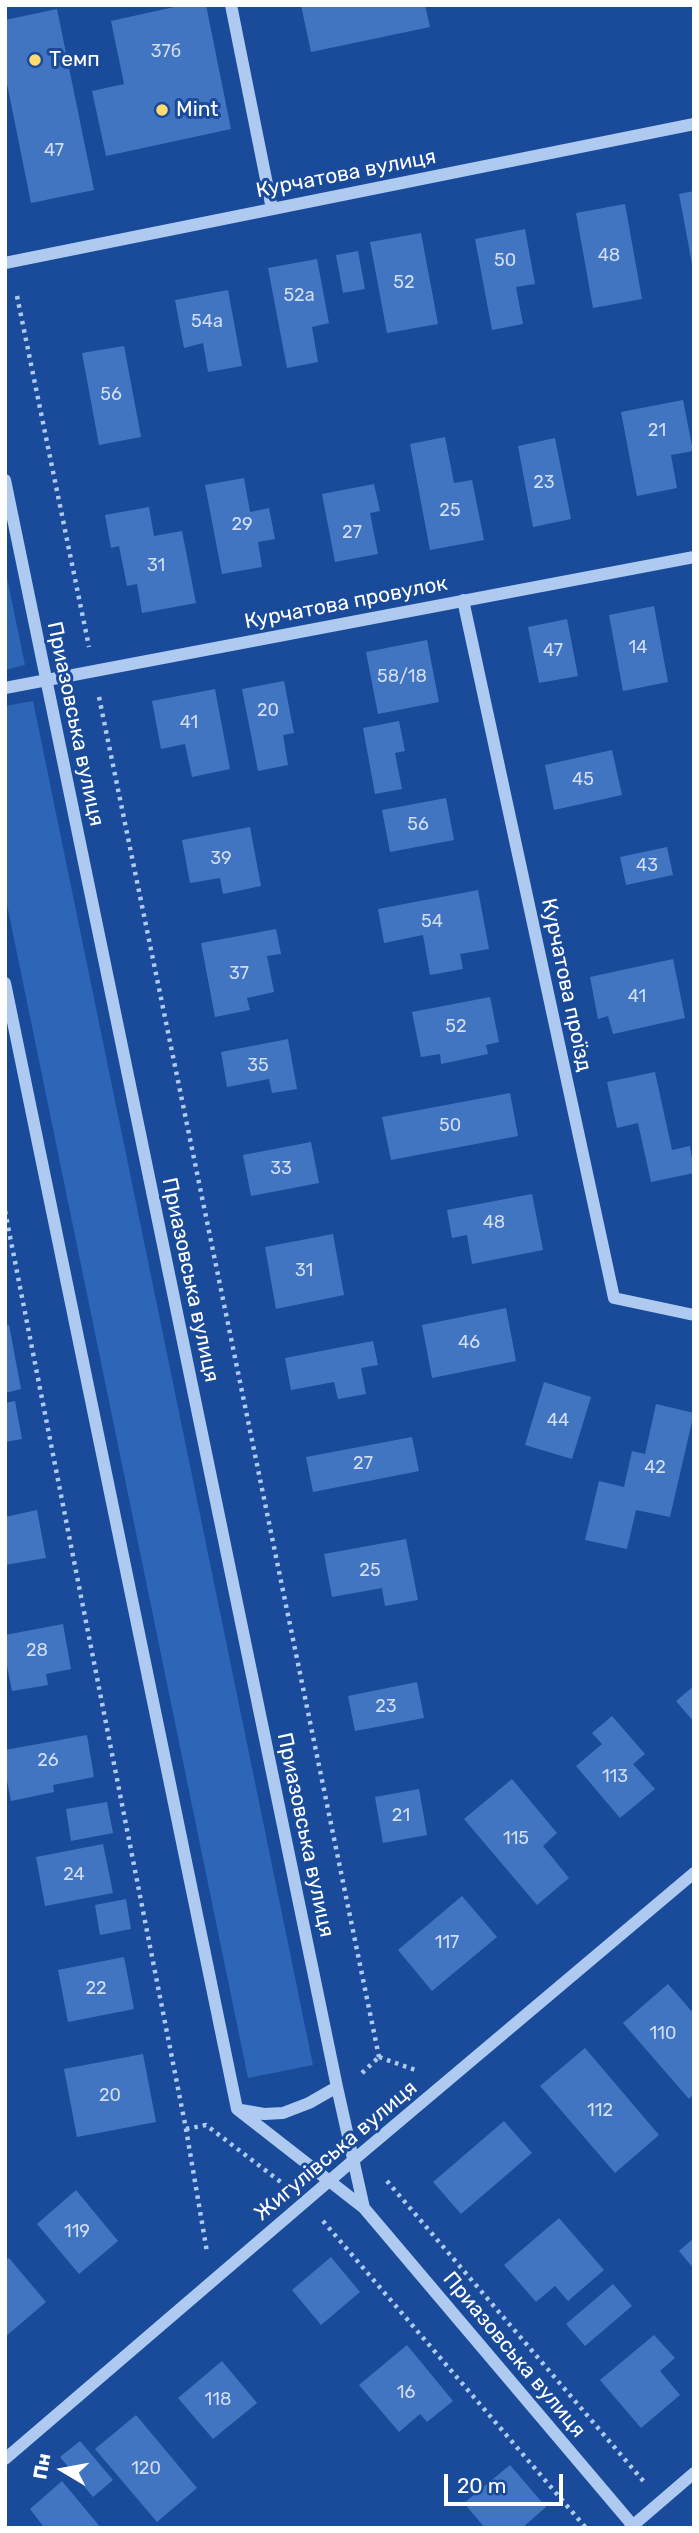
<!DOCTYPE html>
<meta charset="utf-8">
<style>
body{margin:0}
#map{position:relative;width:699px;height:2533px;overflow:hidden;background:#194b9a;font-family:Rubik,sans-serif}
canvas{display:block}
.frame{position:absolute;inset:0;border:7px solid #fff;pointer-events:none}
.north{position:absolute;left:28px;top:2435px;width:70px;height:70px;-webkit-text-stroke:5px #194b9a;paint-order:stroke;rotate:280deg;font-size:19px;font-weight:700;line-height:28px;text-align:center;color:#fff}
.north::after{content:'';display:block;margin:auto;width:24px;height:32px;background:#fff;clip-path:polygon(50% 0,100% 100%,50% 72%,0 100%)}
.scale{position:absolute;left:444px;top:2474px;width:119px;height:32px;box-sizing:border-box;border:4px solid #fff;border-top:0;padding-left:9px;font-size:21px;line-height:24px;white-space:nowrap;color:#fff;-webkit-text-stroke:5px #194b9a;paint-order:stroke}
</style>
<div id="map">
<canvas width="699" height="2533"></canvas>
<div class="frame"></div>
<div class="north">Пн</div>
<div class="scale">20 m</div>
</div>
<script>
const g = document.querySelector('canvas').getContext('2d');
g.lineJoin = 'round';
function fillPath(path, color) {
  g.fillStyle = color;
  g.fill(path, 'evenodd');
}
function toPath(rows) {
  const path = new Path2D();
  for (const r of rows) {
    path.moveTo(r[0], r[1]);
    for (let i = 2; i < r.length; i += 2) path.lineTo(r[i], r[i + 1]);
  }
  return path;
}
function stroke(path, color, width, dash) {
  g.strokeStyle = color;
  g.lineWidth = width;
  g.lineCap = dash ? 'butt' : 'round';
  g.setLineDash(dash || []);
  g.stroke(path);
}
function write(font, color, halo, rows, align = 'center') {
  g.font = font + ' Rubik,sans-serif';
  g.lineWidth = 6;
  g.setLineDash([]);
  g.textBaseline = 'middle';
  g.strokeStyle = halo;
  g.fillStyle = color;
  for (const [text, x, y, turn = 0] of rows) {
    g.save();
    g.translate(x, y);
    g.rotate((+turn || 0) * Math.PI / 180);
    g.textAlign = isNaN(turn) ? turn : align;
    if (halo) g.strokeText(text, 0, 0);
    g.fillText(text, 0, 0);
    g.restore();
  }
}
const green = toPath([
 [5,568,25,665,5,670],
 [33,701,313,2065,248,2078,5,895,5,706]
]);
const building = toPath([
 [183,5,206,5,231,129,106,156,92,91,124,84,111,21],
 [301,5,425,5,430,27,311,52],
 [57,9,94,190,31,203,5,74,5,20],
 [694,191,694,264,692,264,679,194],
 [625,204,642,299,593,308,576,213],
 [525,229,535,284,516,287,523,324,492,330,475,239],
 [421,233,438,324,387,333,370,242],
 [358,251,365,289,343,293,336,255],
 [317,259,329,323,312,327,318,362,287,368,268,268],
 [228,290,242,366,208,372,203,343,184,348,175,300],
 [124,346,141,437,99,445,82,353],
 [683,400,693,451,671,455,677,488,637,496,621,412],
 [445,437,454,483,472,480,484,540,430,550,410,444],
 [555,438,571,519,533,527,518,446],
 [244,478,250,512,269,508,275,539,258,542,262,567,222,574,205,485],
 [374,484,380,511,370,513,378,554,335,562,322,494],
 [149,507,154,536,182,531,196,603,142,613,137,584,127,586,119,546,111,548,105,515],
 [654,606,668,682,623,691,609,615],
 [567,619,578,676,539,683,528,627],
 [427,640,439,702,378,714,366,652],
 [284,681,294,733,283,735,288,765,258,771,242,689],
 [215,689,230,769,192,777,185,744,161,749,152,701],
 [399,721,405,751,395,753,402,789,375,794,363,728],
 [612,750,622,795,554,810,545,765],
 [446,798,454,840,390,852,382,810],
 [250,827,261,886,223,894,220,878,190,883,182,840],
 [667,847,673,875,626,885,620,857],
 [478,890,489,949,460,954,463,969,430,975,423,935,384,943,378,909],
 [276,929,281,954,267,956,274,992,247,998,250,1010,215,1017,201,943],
 [673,959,685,1018,613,1034,608,1016,598,1019,590,977],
 [490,997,499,1042,486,1045,488,1054,441,1064,440,1054,421,1057,412,1012],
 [288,1039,297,1089,272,1093,269,1079,227,1087,221,1052],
 [655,1072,672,1150,690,1146,694,1173,651,1182,638,1123,617,1128,607,1082],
 [510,1093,518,1136,391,1160,382,1117],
 [311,1142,319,1183,251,1196,243,1155],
 [532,1194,543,1250,472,1264,467,1235,452,1238,447,1210],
 [333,1234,344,1295,276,1309,265,1247],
 [506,1308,516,1361,432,1378,422,1325],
 [5,1325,9,1325,21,1389,5,1393],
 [373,1341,378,1365,361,1368,366,1394,338,1399,334,1382,291,1390,285,1358],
 [544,1382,591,1397,572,1459,525,1445],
 [15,1401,22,1439,5,1442,5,1403],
 [656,1404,694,1413,670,1517,636,1510,627,1549,585,1540,599,1481,624,1487,632,1451,645,1454],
 [412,1437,419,1471,313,1492,306,1457],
 [37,1510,46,1558,5,1565,5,1517],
 [406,1539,418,1600,385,1606,382,1588,332,1597,324,1554],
 [63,1624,71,1669,46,1674,48,1685,12,1691,7,1666,5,1666,5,1635],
 [417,1682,424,1718,355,1731,348,1696],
 [694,1686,694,1722,676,1701],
 [612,1716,645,1754,633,1764,655,1789,620,1818,576,1766,602,1744,592,1733],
 [87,1735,94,1777,53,1785,54,1792,11,1801,5,1771,5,1750],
 [512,1779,557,1833,543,1846,569,1878,537,1905,464,1819],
 [419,1789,427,1835,383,1843,375,1797],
 [107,1802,113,1833,71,1841,66,1809],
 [103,1844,113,1893,45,1906,36,1857],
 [462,1896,497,1937,432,1991,398,1950],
 [126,1899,131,1929,100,1935,95,1905],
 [124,1957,134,2009,68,2022,58,1970],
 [668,1984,694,2014,694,2094,689,2099,623,2023],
 [585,2048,659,2135,615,2173,540,2086],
 [143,2054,156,2122,77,2137,64,2069],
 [504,2121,532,2153,461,2214,433,2182],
 [76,2190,118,2241,79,2274,37,2224],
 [559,2218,604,2270,568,2301,555,2286,536,2302,504,2265],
 [694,2238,694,2269,679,2251],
 [331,2257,360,2292,321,2325,292,2290],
 [9,2258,46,2302,5,2337,5,2261],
 [613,2284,632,2306,585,2346,566,2324],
 [654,2335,675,2358,660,2371,680,2395,641,2428,600,2380],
 [407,2345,453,2401,427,2422,420,2414,399,2432,359,2385],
 [222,2361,257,2403,213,2439,178,2398],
 [136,2415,197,2488,157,2522,95,2449],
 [80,2441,113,2480,93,2497,60,2457],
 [510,2465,546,2507,522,2528,485,2528,464,2503],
 [62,2481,101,2528,41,2528,43,2526,30,2509]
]);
const path = toPath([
 [17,296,89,647],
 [99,697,379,2057],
 [5,1211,186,2129,207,2252],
 [379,2057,418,2071],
 [362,2073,379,2057],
 [186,2129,206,2125,286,2186],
 [387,2181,645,2483],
 [323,2221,586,2528]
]);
const minor = toPath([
 [231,5,272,209],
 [5,263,694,124],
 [5,480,337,2087,364,2208],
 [463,600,614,1298,694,1315],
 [5,688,694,557],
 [5,983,237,2109],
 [237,2109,364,2208,635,2528],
 [241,2110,264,2114,283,2113,309,2103,337,2087],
 [5,2459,363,2152,694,1873],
 [630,2528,694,2473]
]);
const markers = [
 [35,60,7,"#ffdc6f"],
 [162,110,7,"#ffdc6f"]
];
const numberNames = [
 ["37б",166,52],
 ["47",54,151],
 ["48",609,256],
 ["50",505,261],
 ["52",404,283],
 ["52а",299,296],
 ["54а",207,322],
 ["56",111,395],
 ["21",657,431],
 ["23",544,483],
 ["25",450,511],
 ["29",242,525],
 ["27",352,533],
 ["31",156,566],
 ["14",638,648],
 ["47",553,651],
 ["58/18",402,677],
 ["20",268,711],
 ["41",189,723],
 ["45",583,780],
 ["56",418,825],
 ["39",221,859],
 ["43",647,866],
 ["54",432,922],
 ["37",239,974],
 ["41",637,997],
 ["52",456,1027],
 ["35",258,1066],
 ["50",450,1126],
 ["33",281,1169],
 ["48",494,1223],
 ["31",304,1271],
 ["46",469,1343],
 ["44",558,1421],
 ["27",363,1464],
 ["42",655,1468],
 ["25",370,1571],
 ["28",37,1651],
 ["23",386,1707],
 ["26",48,1761],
 ["113",615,1777],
 ["21",401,1816],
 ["115",516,1839],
 ["24",74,1875],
 ["117",447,1943],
 ["22",96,1989],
 ["110",663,2034],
 ["20",110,2096],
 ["112",600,2111],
 ["119",77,2232],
 ["16",406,2393],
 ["118",218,2400],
 ["120",146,2469]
];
const poiNames = [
 ["Темп",49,60],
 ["Mint",176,110]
];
const streetNames = [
 ["Курчатова вулиця",346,174,-11],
 ["Курчатова провулок",346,603,-11],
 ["Приазовська вулиця",75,724,78],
 ["Курчатова проїзд",566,985,78],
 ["Приазовська вулиця",190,1280,78],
 ["Приазовська вулиця",305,1835,78],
 ["Жигулівська вулиця",336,2151,-40],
 ["Приазовська вулиця",514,2355,50]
];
fillPath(green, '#2d65b7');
fillPath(building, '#4275c1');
stroke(path, '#afcaf1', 4.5, [3.5, 5]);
stroke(minor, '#afcaf1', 12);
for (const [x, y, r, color] of markers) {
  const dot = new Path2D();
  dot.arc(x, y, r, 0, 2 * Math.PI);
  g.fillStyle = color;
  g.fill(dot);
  stroke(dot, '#194b9a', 2.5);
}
write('18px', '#d0dcf0', null, numberNames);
write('21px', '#fff', '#194b9a', poiNames, 'left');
write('21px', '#fff', '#194b9a', streetNames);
</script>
